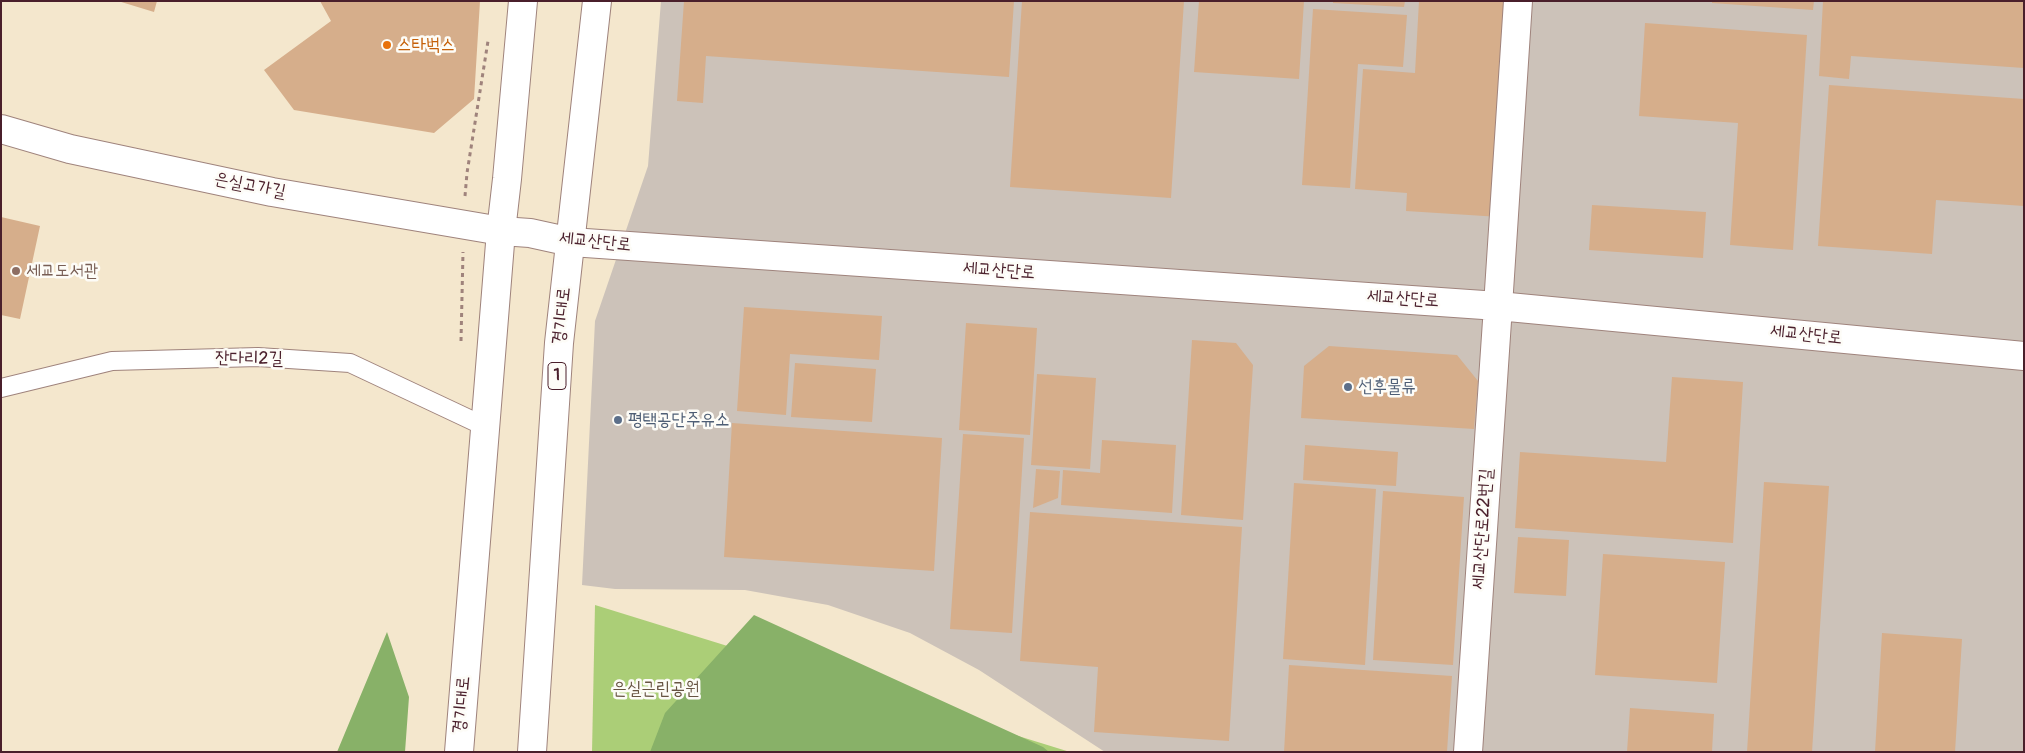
<!DOCTYPE html>
<meta charset="utf-8">
<style>
body{margin:0}
#map{position:relative;width:2025px;height:753px;overflow:hidden;background:#f4e7cd;font-family:Pangolin,sans-serif}
canvas{display:block}
.frame{position:absolute;inset:0;border:2px solid #4a1f2b;pointer-events:none}
</style>
<div id="map">
<canvas width="2025" height="753"></canvas>
<div class="frame"></div>
</div>
<script>
const g = document.querySelector('canvas').getContext('2d');
g.lineJoin = 'round';
function fillPath(path, color) {
  g.fillStyle = color;
  g.fill(path, 'evenodd');
}
function toPath(rows) {
  const path = new Path2D();
  for (const r of rows) {
    path.moveTo(r[0], r[1]);
    for (let i = 2; i < r.length; i += 2) path.lineTo(r[i], r[i + 1]);
  }
  return path;
}
function stroke(path, color, width, dash) {
  g.strokeStyle = color;
  g.lineWidth = width;
  g.lineCap = dash ? 'butt' : 'round';
  g.setLineDash(dash || []);
  g.stroke(path);
}
function write(font, color, halo, rows, align = 'center') {
  g.font = font + ' Pangolin,"Poor Story",sans-serif';
  g.lineWidth = 5;
  g.setLineDash([]);
  g.textBaseline = 'middle';
  g.strokeStyle = halo;
  g.fillStyle = color;
  for (const [text, x, y, turn = 0] of rows) {
    g.save();
    g.translate(x, y);
    g.rotate((+turn || 0) * Math.PI / 180);
    g.textAlign = isNaN(turn) ? turn : align;
    if (halo) g.strokeText(text, 0, 0);
    g.fillText(text, 0, 0);
    g.restore();
  }
}
const industrial = toPath([
 [661,1,2024,1,2024,752,1105,752,979,670,910,633,828,605,745,590,615,589,582,585,595,321,648,166]
]);
const green = toPath([
 [595,605,1070,752,592,752]
]);
const forest = toPath([
 [754,615,1043,747,1049,752,650,752,665,713],
 [387,632,409,697,405,752,337,752]
]);
const building = toPath([
 [118,1,157,1,154,12],
 [320,1,480,1,474,99,434,133,294,110,264,70,331,21],
 [684,1,1014,1,1009,77,706,56,703,103,677,101],
 [1022,1,1184,1,1171,198,1010,187],
 [1199,1,1304,1,1299,79,1194,72],
 [1333,1,1405,1,1404,7,1333,3],
 [1419,1,1514,1,1500,217,1406,211,1407,193,1355,189,1363,69,1415,73],
 [1712,1,1814,1,1813,10,1712,3],
 [1823,1,2024,1,2024,68,1851,56,1849,79,1819,76],
 [1313,9,1407,15,1403,67,1358,64,1350,188,1302,185],
 [1645,23,1807,35,1793,250,1730,245,1738,123,1639,116],
 [1829,85,2024,99,2024,206,1936,200,1932,254,1818,246],
 [1592,205,1706,212,1703,258,1589,250],
 [1,217,40,226,20,319,1,315],
 [744,307,882,316,879,360,790,354,786,415,737,411],
 [966,323,1037,328,1030,435,959,430],
 [1192,340,1236,343,1253,365,1243,520,1181,515],
 [1329,346,1457,355,1478,381,1474,429,1301,418,1304,366],
 [795,363,876,369,872,422,791,417],
 [1037,374,1096,378,1090,469,1031,465],
 [1672,377,1743,382,1733,543,1515,528,1520,452,1666,462],
 [732,423,942,438,934,571,724,557],
 [963,434,1024,438,1012,633,950,629],
 [1102,440,1176,445,1172,513,1061,505,1063,470,1100,473],
 [1305,445,1398,452,1396,486,1303,480],
 [1036,469,1060,471,1058,498,1033,508],
 [1764,482,1829,486,1812,752,1747,752],
 [1294,483,1376,489,1365,665,1283,659],
 [1383,491,1464,497,1453,665,1373,660],
 [1030,512,1242,527,1229,741,1094,732,1098,667,1020,661],
 [1518,537,1569,540,1566,596,1514,593],
 [1603,554,1725,562,1717,683,1595,675],
 [1882,633,1962,639,1955,752,1875,752],
 [1289,665,1452,676,1447,752,1284,752],
 [1630,708,1714,714,1712,752,1627,752]
]);
const path = toPath([
 [465,196,467,173,488,41],
 [461,341,463,252]
]);
const service = toPath([
 [1,388,112,361,258,357,350,363,486,427]
]);
const minor = toPath([
 [1498,306,1518,1]
]);
const tertiary = toPath([
 [1,129,70,149,272,192,501,231,530,233,571,242,1498,306,2024,356],
 [1468,752,1498,306]
]);
const primary = toPath([
 [459,752,501,231,507,179,523,1],
 [532,752,559,343,597,1]
]);
const markers = [
 [387,45,5,"#e8710a"],
 [16,271,5,"#8d6e63"],
 [1348,387,5,"#5c6f8a"],
 [618,420,5,"#5c6f8a"]
];
const shields = [
 [557,376,18]
];
const shieldNames = [
 ["1",557,376]
];
const foodNames = [
 ["스타벅스",397,45]
];
const streetNames = [
 ["은실고가길",250,186,11],
 ["세교산단로",595,242,6],
 ["세교산단로",999,271,4],
 ["세교산단로",1403,299,4],
 ["경기대로",562,316,-84],
 ["세교산단로",1806,335,6],
 ["잔다리2길",249,359,1],
 ["세교산단로22번길",1483,529,-86],
 ["경기대로",462,705,-85]
];
const educationNames = [
 ["세교도서관",26,271]
];
const serviceNames = [
 ["선후물류",1358,387],
 ["평택공단주유소",628,420]
];
const parkNames = [
 ["은실근린공원",656,689]
];
fillPath(industrial, '#ccc2b9');
fillPath(green, '#abce77');
fillPath(forest, '#88b168');
fillPath(building, '#d6ae8b');
stroke(service, '#9f837c', 20);
stroke(minor, '#9f837c', 30);
stroke(tertiary, '#9f837c', 30);
stroke(primary, '#9f837c', 30);
stroke(path, '#9f837c', 3, [4, 4]);
stroke(service, '#fff', 18);
stroke(minor, '#fff', 28);
stroke(tertiary, '#fff', 28);
stroke(primary, '#fff', 28);
for (const [x, y, r, color] of markers) {
  const dot = new Path2D();
  dot.arc(x, y, r, 0, 2 * Math.PI);
  g.fillStyle = color;
  g.fill(dot);
  stroke(dot, '#fdfcf7', 2);
}
for (const [x, y, w] of shields) {
  const box = new Path2D();
  box.roundRect(x - w / 2, y - 13.5, w, 27, 4);
  g.fillStyle = '#fdfcf7';
  g.fill(box);
  stroke(box, '#4a1f2b', 1);
}
write('bold 16px', '#4a1f2b', null, shieldNames);
write('18px', '#c56008', '#fdfcf7', foodNames, 'left');
write('18px', '#4a1f2b', '#fdfcf7', streetNames);
write('18px', '#785e54', '#fdfcf7', educationNames, 'left');
write('18px', '#4e5e75', '#fdfcf7', serviceNames, 'left');
write('18px', '#675442', '#fdfcf7', parkNames);
</script>
